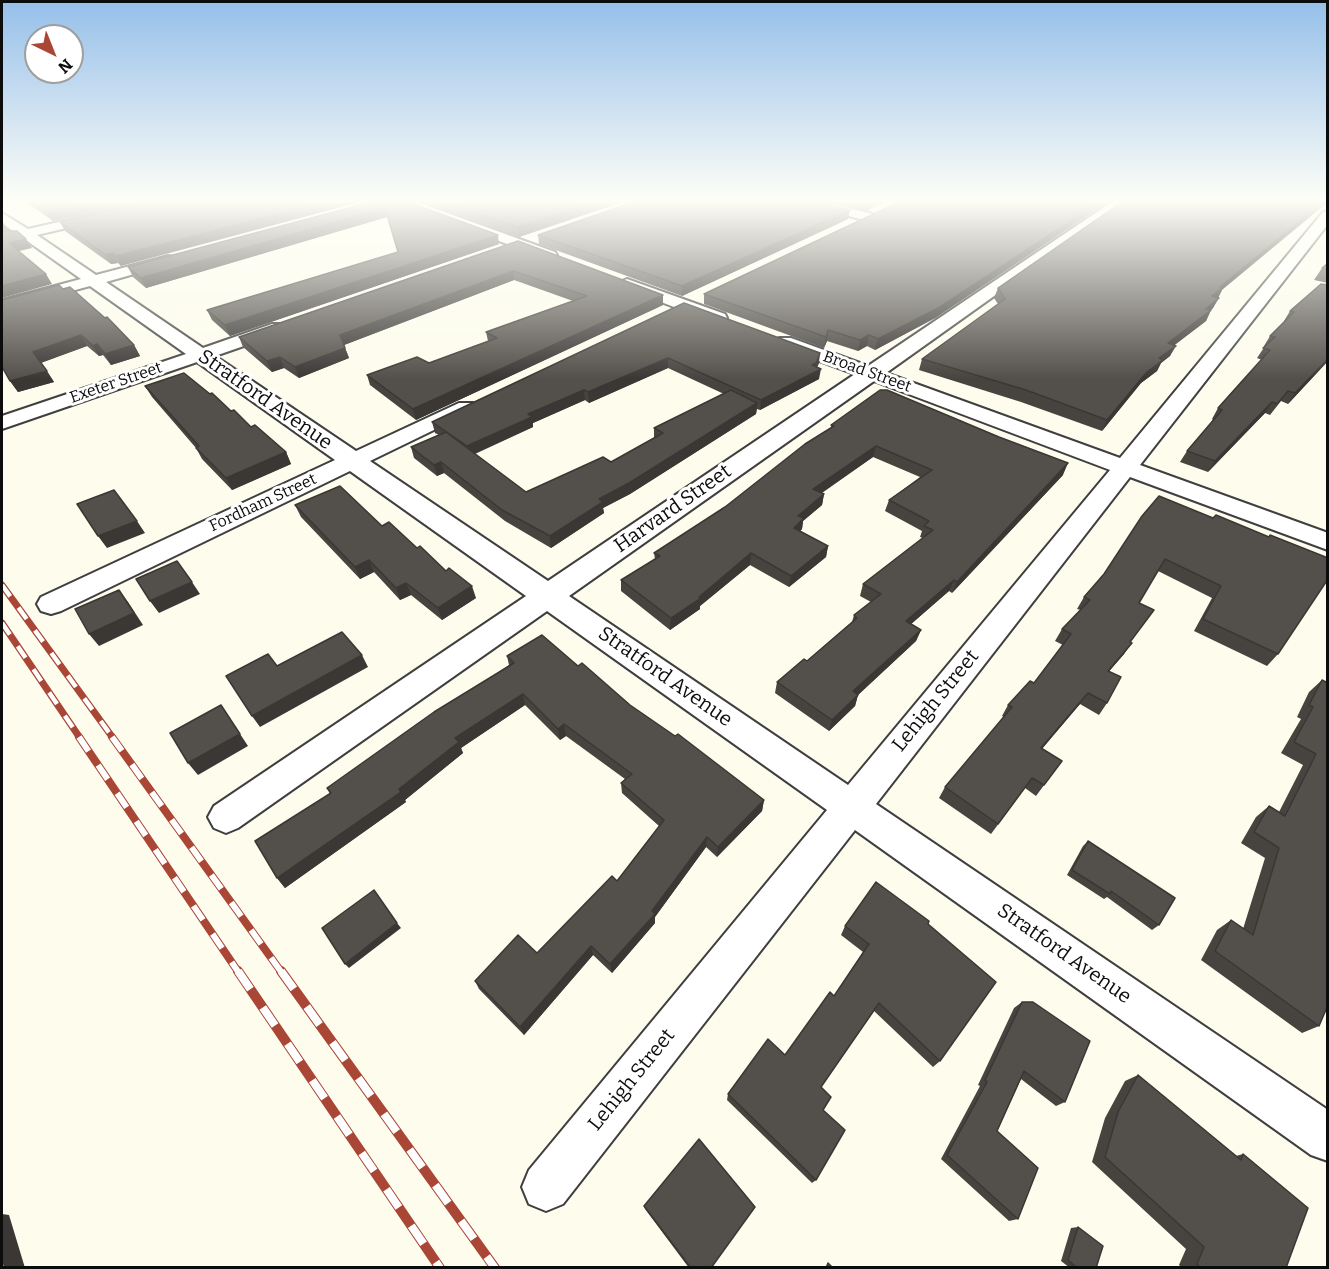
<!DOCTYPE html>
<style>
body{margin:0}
#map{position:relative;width:1329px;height:1269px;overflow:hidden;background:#fdfced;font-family:Bitter,serif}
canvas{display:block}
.frame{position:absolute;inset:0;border:3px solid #0c0c0c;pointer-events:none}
.north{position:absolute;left:24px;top:24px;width:60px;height:60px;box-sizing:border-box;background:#fff;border:2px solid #9e9e9e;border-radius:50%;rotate:137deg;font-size:16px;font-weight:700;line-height:24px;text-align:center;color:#0c0c0c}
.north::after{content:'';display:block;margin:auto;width:21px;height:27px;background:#a94636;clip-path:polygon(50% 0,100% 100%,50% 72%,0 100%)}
</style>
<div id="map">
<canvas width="1329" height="1269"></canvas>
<div class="frame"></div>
<div class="north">N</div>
</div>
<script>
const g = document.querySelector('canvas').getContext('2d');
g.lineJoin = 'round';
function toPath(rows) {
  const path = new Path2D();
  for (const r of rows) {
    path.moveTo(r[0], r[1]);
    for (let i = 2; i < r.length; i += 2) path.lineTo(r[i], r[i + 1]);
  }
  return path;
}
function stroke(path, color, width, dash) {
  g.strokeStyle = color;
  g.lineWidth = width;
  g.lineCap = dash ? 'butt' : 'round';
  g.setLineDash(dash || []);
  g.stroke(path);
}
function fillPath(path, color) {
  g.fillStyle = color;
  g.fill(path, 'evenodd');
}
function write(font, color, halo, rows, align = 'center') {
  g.font = font + ' Bitter,serif';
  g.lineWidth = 6;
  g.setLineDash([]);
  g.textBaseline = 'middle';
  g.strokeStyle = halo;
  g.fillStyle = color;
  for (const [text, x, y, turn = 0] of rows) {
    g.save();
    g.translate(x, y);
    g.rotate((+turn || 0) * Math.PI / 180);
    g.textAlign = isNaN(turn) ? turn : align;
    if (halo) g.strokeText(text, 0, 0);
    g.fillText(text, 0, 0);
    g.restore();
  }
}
const street = toPath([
 [146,202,167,202,165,205,37,235,96,275,168,256,173,257,175,260,173,263,106,282,203,348,272,324,284,324,287,328,284,332,215,356,356,451,459,403,473,403,476,407,473,411,370,461,548,581,855,374,779,346,776,342,779,338,791,338,868,366,1112,202,1126,202,886,373,1120,458,1323,212,1328,211,1328,224,1140,465,1328,533,1328,550,1130,477,876,804,1328,1110,1328,1161,1311,1155,855,830,563,1204,546,1211,529,1204,522,1187,529,1170,827,810,547,611,238,828,226,833,214,828,208,817,214,806,526,596,350,471,61,611,51,614,41,611,37,604,41,597,335,460,197,362,2,429,2,416,186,354,90,286,2,310,2,300,81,279,23,238,9,239,7,236,9,233,14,232,2,223,2,213,28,229,146,202],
 [874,381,1110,470,848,785,569,596,874,381],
 [400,202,417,202,555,252,557,255,550,259,545,258,402,205,400,202],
 [804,202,824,202,873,214,875,217,868,221,806,205,804,202],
 [627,279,725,314,727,318,719,323,713,322,622,287,619,284,622,281,627,279]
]);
const railFar2 = toPath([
 [2,585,113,738],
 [2,623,80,738]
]);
const railFar1 = toPath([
 [79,737,239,973],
 [112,737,282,973]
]);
const rail = toPath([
 [238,971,440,1268],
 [281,971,495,1268]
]);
const wall = toPath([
 [26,202,137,202,53,221],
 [147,202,121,266,118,263,111,264,65,231,60,222],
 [371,202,499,244,230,336,212,320,207,310,398,252,387,217,146,288,133,277,128,267],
 [423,202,622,202,519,237],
 [832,202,884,202,866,211],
 [848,219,682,296,539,244,538,235],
 [518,241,663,305,416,420,370,385,367,375,429,363,488,341,486,332,573,301,514,280,344,345,349,358,299,378,284,368,272,372,243,347,239,337],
 [1328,263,1328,283,1314,280,1322,268],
 [1321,284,1328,361,1288,404,1281,401,1270,415,1265,413,1208,472,1180,462,1187,451,1213,420,1212,419,1218,408,1262,360,1257,358,1265,346,1264,346,1270,336,1285,321,1284,321,1290,311],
 [998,288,1222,290,1213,308,1211,310,1206,321,1174,345,1170,356,1161,363,1157,371,1141,383,1102,431,1021,402,919,370,922,359,998,304,994,298],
 [704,294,937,317,875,350,867,346,858,351,827,341,824,348,704,304],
 [2,300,134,345,140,356,111,365,103,355,99,356,87,346,41,363,54,382,18,392,10,381],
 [684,303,819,363,817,367,819,379,760,410,757,409,756,414,630,494,603,508,604,513,551,548,505,521,444,473,437,476,414,458,411,447,439,435,435,433,432,422],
 [668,368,724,394,654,428,654,438,611,462,526,492,475,454,533,427,533,423,585,400,589,403],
 [145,386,231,411,251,427,286,452,291,464,232,490,202,459,196,448,152,397],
 [831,425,1063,475,952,593,949,591,911,624,921,630,916,641,858,695,855,706,829,731,775,693,777,682,807,661,852,622,854,615,871,602,860,596,863,584,923,538,920,537,922,531,885,511,889,500,920,477,873,457,822,493,824,494,822,505,803,521,802,529,800,531,828,546,826,557,789,587,750,565,700,606,700,609,670,630,621,591,621,580,655,559,654,553,725,507,831,428],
 [1159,496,1278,654,1267,666,1194,631,1212,598,1158,571,1139,603,1130,642,1124,654,1109,671,1107,703,1099,715,1080,704,1042,749,1062,761,1036,796,1025,788,991,834,939,798,945,787,1004,717,1002,716,1008,705,1034,683,1063,645,1055,641,1062,629,1081,610,1077,609,1084,597,1104,574],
 [295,505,382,526,417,548,476,598,442,620,411,595,400,600,374,572,360,579,301,517],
 [507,656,578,666,630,705,764,800,762,811,717,857,706,847,655,917,655,923,612,973,593,955,524,1035,479,989,475,981,537,953,617,881,659,826,622,793,621,783,625,779,566,736,560,740,525,705,461,748,463,753,405,800,406,802,285,888,277,878,330,794,327,788,509,665],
 [1322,680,1319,1026,1302,1033,1201,960,1217,930,1231,920,1243,929,1265,858,1241,843,1256,817,1269,806,1279,812,1303,765,1281,753,1301,719,1297,717,1309,692],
 [1088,841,1159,925,1152,930,1107,897,1104,899,1067,875,1083,846],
 [928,924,940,1061,933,1067,874,1011,821,1087,823,1110,816,1180,812,1183,727,1100,728,1094,785,1055,834,996,863,952,841,935,845,926],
 [1022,1002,1065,1102,1056,1106,1021,1079,997,1131,1018,1219,1009,1221,941,1159,980,1086,978,1085,1014,1008],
 [1138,1075,1236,1156,1243,1154,1286,1268,1182,1268,1179,1265,1186,1249,1092,1162,1105,1118,1125,1081],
 [644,1206,711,1268,689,1268,645,1209],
 [1078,1227,1096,1268,1070,1268,1061,1261,1071,1228]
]);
const shadedWall = toPath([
 [94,202,137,202,53,221,47,212],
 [325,202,360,202,121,266,116,256],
 [595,202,622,202,519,237,518,227],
 [868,202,884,202,866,211],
 [1099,202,1108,202,937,317,875,350,878,339],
 [1323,202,1328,202,1222,290,1218,298,1212,296,1220,287],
 [385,208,387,217,146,288,141,278],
 [850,210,848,219,682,296,682,286],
 [3,222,9,231,2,231,2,224],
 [498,235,499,244,230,336,225,325],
 [26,239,32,248,15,252,9,243],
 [113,253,118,263,111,264,106,255],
 [513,271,514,280,344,345,340,335],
 [46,274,52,284,2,298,2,286],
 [663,295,663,305,416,420,413,409],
 [1219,298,1213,308,1208,313,1211,310,1206,321,1163,354,1168,343],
 [828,330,827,341,824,348,826,337],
 [81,335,87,346,40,363,33,352],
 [869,335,867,346,858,351,860,340],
 [97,344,103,355,99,356,93,346],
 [134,345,140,356,111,365,105,354],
 [1176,346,1170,356,1161,363,1157,371,1141,383,1102,431,1107,420,1159,358],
 [345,348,349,358,299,378,295,367],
 [820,353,819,363,815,372,821,369,819,379,760,410,761,400],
 [280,357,284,368,272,372,267,361],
 [668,358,668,368,589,403,588,392],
 [1328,359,1328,361,1288,404,1295,393],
 [47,371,54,382,18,392,10,381],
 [584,390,585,400,533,423,533,427,469,456,467,446,528,414],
 [1272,402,1265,413,1208,472,1215,461],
 [757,403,756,414,630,494,603,508,604,513,551,548,550,536,599,499],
 [876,446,873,457,811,500,813,489],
 [286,452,291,464,232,490,226,478],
 [441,462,444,473,437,476,434,465],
 [1068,463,1063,475,952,593,957,582],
 [824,494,822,505,803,521,802,529,792,540,794,528,798,516],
 [137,521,145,533,107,548,98,536],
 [828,546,826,557,789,587,791,576],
 [751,553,750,565,700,606,700,609,670,630,671,618],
 [369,560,374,572,360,579,355,567],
 [954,580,949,591,902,632,906,621],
 [192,582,200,594,159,613,150,601],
 [406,583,411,595,400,600,396,588],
 [472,586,476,598,442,620,438,608],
 [119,590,128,602,143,625,99,646,89,634],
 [921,630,916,641,858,695,855,706,829,731,832,720,853,691],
 [1132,643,1124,654,1100,682,1108,671],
 [362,655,368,667,260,727,252,716],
 [1088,693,1080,704,1033,759,1041,748],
 [523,694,525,705,461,748,463,753,405,800,406,802,285,888,277,878,399,789,455,738],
 [221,705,248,746,198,775,188,763],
 [564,724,566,736,560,740,558,729],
 [764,800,762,811,717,857,718,847],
 [707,837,706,847,655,917,655,923,612,973,610,964,652,911],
 [397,923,401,928,349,968,345,964],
 [591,946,593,955,524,1035,520,1027],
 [2,1214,9,1215,25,1268,4,1268,2,1260]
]);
const building = toPath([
 [33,202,94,202,47,212,33,202],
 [147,202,325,202,116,256,113,253,106,255,60,222,147,202],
 [371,202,408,202,498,235,225,325,207,310,398,252,385,208,141,278,128,267,371,202],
 [445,202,595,202,518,227,445,202],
 [634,202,819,202,850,210,682,286,538,235,634,202],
 [899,202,1099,202,940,307,878,339,869,335,860,340,828,330,826,337,704,294,899,202],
 [1122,202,1323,202,1220,287,1223,287,1212,296,1219,298,1206,309,1211,310,1168,343,1176,346,1159,358,1163,360,1147,372,1107,420,1026,390,922,359,1005,299,998,288,1122,202],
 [2,231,17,231,26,239,9,243,46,274,2,286,2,231],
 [518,241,663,295,413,409,367,375,417,357,429,363,497,338,486,332,587,296,513,271,340,335,345,348,295,367,280,357,267,361,239,337,518,241],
 [1328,263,1328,269,1322,268,1328,263],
 [1321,284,1328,285,1328,359,1295,393,1288,391,1277,404,1272,402,1215,461,1187,451,1222,410,1218,408,1270,350,1263,348,1275,337,1270,336,1294,312,1290,311,1321,284],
 [59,285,63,289,70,287,105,318,107,317,134,345,105,354,97,344,93,346,81,335,33,352,47,371,10,381,2,367,2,300,59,285],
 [684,303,820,353,816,363,812,365,821,369,761,400,668,358,588,392,584,390,528,414,532,417,467,446,432,422,684,303],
 [184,373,210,394,212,393,231,411,234,410,251,427,255,425,286,452,226,478,196,448,199,446,145,386,184,373],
 [731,390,757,403,629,483,599,499,603,502,550,536,502,510,441,462,434,465,411,447,446,432,526,492,603,457,611,462,663,433,654,428,731,390],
 [880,390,887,390,999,437,1068,463,957,582,954,580,906,621,921,630,853,691,858,695,832,720,777,682,804,659,807,661,857,618,854,615,881,594,863,584,933,530,924,526,929,521,889,500,932,470,876,446,813,489,824,494,798,516,804,518,794,528,828,546,791,576,751,553,699,597,701,598,671,618,621,580,660,556,654,553,725,507,805,444,834,426,831,425,880,390],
 [340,486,382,526,389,522,417,548,420,546,446,571,449,568,472,586,438,608,406,583,396,588,369,560,355,567,295,505,340,486],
 [114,490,137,521,98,536,77,504,114,490],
 [1159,496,1213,518,1216,515,1269,537,1270,535,1328,558,1328,579,1278,654,1203,619,1221,586,1165,559,1139,603,1154,610,1130,642,1132,643,1108,671,1121,677,1107,703,1088,693,1041,748,1062,761,1044,785,1032,778,998,824,945,787,1012,707,1008,705,1030,681,1034,683,1071,634,1062,629,1090,600,1084,597,1104,574,1142,516,1159,496],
 [177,561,192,582,150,601,136,579,177,561],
 [119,590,134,613,89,634,75,609,119,590],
 [342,632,362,655,252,716,226,676,268,654,277,666,342,632],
 [542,635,578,666,582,663,630,705,675,736,678,734,764,800,718,847,707,837,652,911,655,914,610,964,591,946,520,1027,475,981,518,935,537,953,612,876,617,881,664,820,621,783,632,774,564,724,558,729,523,694,455,738,459,742,399,789,401,792,277,878,255,841,331,793,327,788,434,712,514,663,507,656,542,635],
 [1322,680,1328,683,1328,1005,1319,1026,1215,951,1231,920,1253,935,1279,848,1254,832,1269,806,1285,816,1316,754,1294,742,1313,707,1309,705,1322,680],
 [221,705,240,734,188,763,170,733,221,705],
 [1088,841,1175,898,1159,925,1111,891,1110,894,1072,870,1088,841],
 [876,882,929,921,928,924,996,982,940,1061,879,1003,821,1087,831,1097,823,1110,845,1130,816,1180,728,1094,768,1039,785,1055,830,992,834,996,869,944,845,926,876,882],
 [374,890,397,923,345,964,322,928,374,890],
 [1022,1002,1033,1002,1090,1041,1065,1102,1024,1071,997,1131,1038,1168,1018,1219,947,1155,987,1082,985,1080,1022,1002],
 [1138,1075,1241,1160,1243,1154,1308,1208,1286,1268,1201,1268,1197,1264,1204,1247,1105,1157,1118,1112,1138,1075],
 [699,1139,755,1207,711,1268,691,1268,644,1206,699,1139],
 [1078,1227,1103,1246,1096,1268,1077,1268,1068,1260,1078,1227],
 [828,1263,833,1268,826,1268,828,1263]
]);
const farStreetnames = [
 ["Broad Street",867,372,20],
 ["Exeter Street",116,383,-19],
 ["Fordham Street",263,503,-25]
];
const streetNames = [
 ["Stratford Avenue",265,400,35],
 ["Harvard Street",673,509,-35],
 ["Stratford Avenue",665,677,35],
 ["Lehigh Street",936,701,-51],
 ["Stratford Avenue",1064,954,35],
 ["Lehigh Street",632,1080,-51]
];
stroke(street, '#3f3f3f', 4);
fillPath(street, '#fff');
stroke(railFar2, '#a94636', 7);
stroke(railFar1, '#a94636', 8);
stroke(rail, '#a94636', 10);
stroke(railFar2, '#fff', 4.5, [14]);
stroke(railFar1, '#fff', 6, [17]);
stroke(rail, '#fff', 8, [22]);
fillPath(wall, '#474440');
fillPath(shadedWall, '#3a3734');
fillPath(building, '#534f4a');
stroke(building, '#3a3734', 1.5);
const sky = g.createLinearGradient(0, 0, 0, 379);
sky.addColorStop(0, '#95bfea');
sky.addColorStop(0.53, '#fefef7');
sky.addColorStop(1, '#fefef700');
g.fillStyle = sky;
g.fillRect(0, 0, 1329, 379);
write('16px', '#0c0c0c', '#fff', farStreetnames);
write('20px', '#0c0c0c', '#fff', streetNames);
</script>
